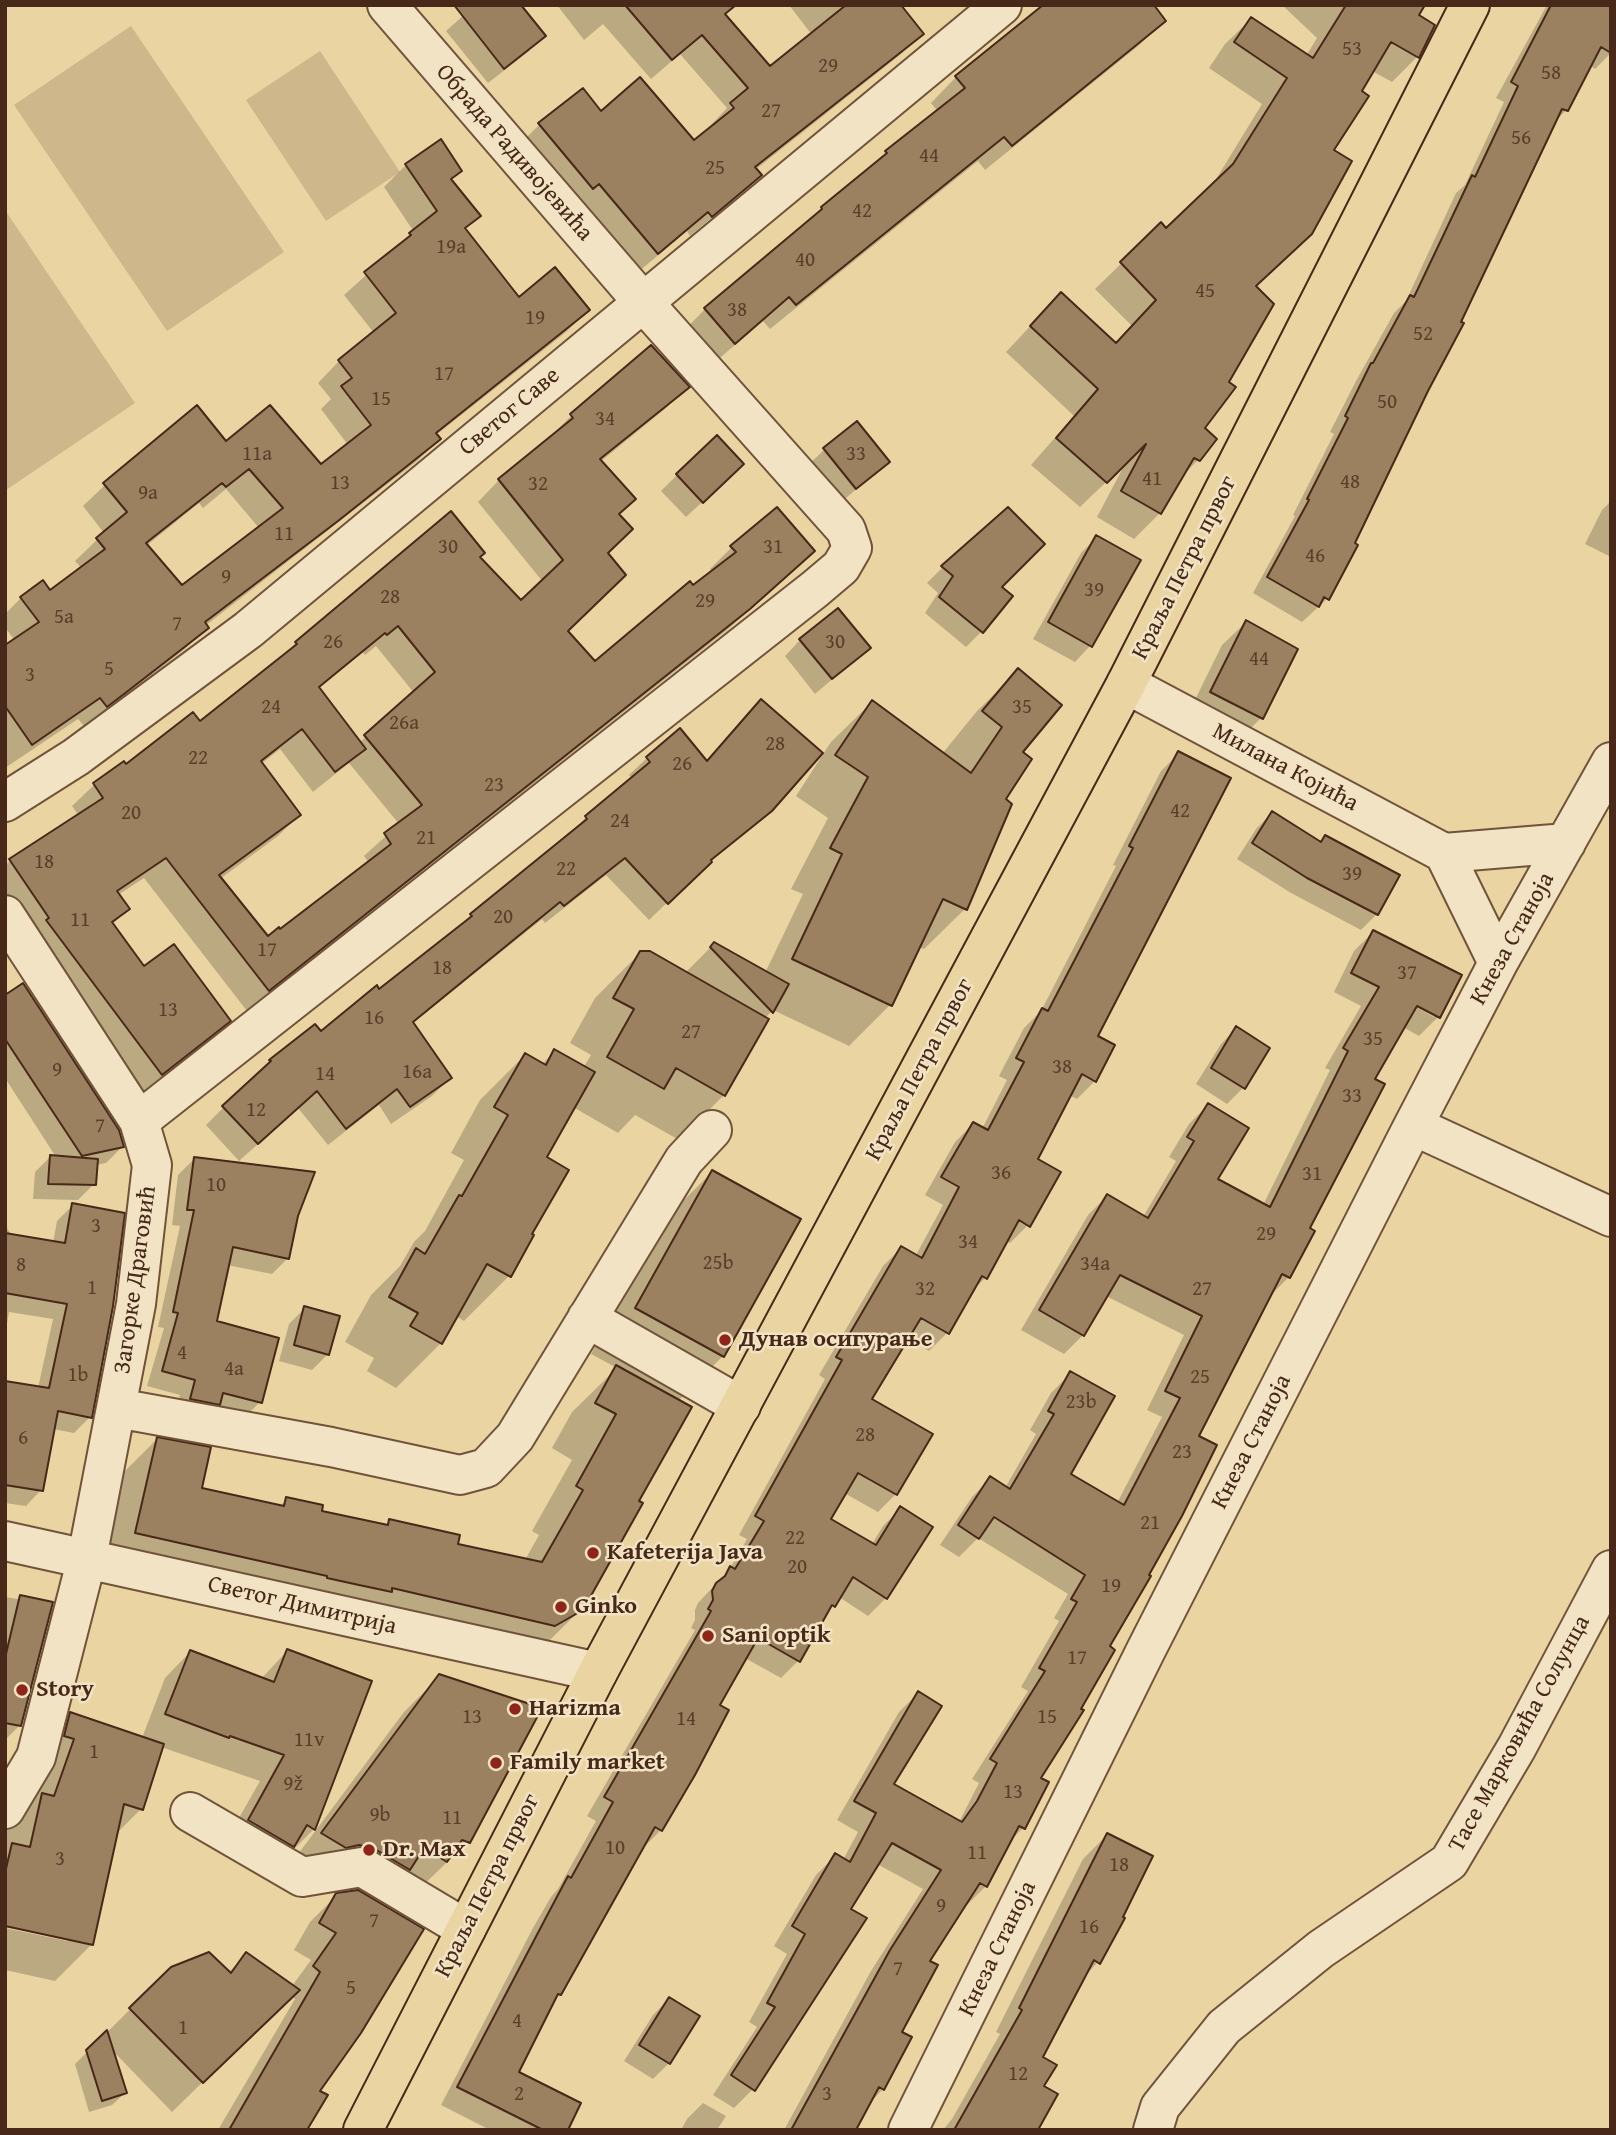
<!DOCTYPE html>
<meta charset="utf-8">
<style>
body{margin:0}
#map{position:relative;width:1616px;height:2135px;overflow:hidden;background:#ead4a2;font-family:"Gentium Book Plus",serif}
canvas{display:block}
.frame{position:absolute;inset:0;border:7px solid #472819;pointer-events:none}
</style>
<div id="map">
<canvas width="1616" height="2135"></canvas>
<div class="frame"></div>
</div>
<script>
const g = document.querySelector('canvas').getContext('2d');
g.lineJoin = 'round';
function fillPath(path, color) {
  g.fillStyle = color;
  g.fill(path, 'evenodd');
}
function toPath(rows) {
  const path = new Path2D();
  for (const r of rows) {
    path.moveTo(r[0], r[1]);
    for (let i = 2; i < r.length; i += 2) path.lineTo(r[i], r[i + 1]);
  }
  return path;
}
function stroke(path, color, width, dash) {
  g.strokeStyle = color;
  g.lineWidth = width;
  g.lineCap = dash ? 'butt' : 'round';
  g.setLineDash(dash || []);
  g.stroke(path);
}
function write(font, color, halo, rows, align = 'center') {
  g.font = font + ' "Gentium Book Plus",serif';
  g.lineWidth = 5;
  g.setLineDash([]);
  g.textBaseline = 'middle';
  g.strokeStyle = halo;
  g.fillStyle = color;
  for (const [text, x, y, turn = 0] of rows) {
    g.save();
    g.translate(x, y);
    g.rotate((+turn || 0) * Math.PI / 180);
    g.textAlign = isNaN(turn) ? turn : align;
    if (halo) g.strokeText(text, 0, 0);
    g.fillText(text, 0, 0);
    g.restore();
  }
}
const green = toPath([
 [131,26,284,252,167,331,14,105],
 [320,51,400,172,326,221,246,100],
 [5,210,135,403,6,490,5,488]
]);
const shadow = toPath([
 [475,5,543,36,528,52,488,83,446,31],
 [557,5,669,5,770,68,812,35,789,5,899,5,922,34,901,54,755,170,760,175,739,195,690,236,687,231,637,273,519,145,539,125,583,90,601,114,694,143,713,127,711,125,727,108,680,54,651,79,603,24,584,40],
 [1282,5,1423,5,1417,16,1417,57,1392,82,1372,71,1331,151,1255,287,1203,428,1214,439,1198,460,1179,479,1160,513,1134,539,1097,517,1125,464,1080,507,1031,465,1074,416,1006,352,1036,320,1115,345,1132,326,1095,289,1161,225,1166,230,1210,189,1262,104,1209,68,1225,44,1251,19,1306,56,1317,38],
 [1547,5,1611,5,1611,53,1595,69,1590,65,1566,110,1554,123,1352,544,1356,546,1327,599,1302,622,1253,593,1295,516,1293,515,1334,434,1330,432,1356,381,1394,313,1406,301,1456,193,1465,185,1504,102,1496,98],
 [1164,21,1138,46,985,170,978,161,770,329,763,321,708,368,680,335,705,309,802,229,887,153,938,112,931,103,956,77],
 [440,142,460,171,450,180,479,215,464,230,519,299,588,310,566,332,436,435,439,439,417,461,205,626,206,628,185,649,85,727,78,719,5,768,5,648,15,641,5,627,5,614,21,598,50,592,82,569,75,561,104,533,83,506,105,485,226,444,320,466,348,445,321,409,331,399,318,383,339,361,374,333,344,295,414,232,384,187,406,165],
 [226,489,259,528,181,587,146,546,199,503,203,508],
 [651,347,687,387,666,408,600,462,617,515,606,553,566,631,595,664,713,572,710,569,732,547,791,572,727,630,247,1011,144,878,118,895,128,909,112,925,143,969,228,1021,207,1042,140,1095,5,906,5,865,79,816,72,806,94,785,124,764,126,767,199,723,279,660,296,643,478,558,521,603,543,582,478,502,499,480,551,438,550,437,571,416],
 [376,646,414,693,359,743,318,689,363,652,365,655],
 [280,749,313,792,349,763,399,824,364,856,369,863,280,931,268,938,220,879,278,836,299,815,261,764],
 [857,424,888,462,839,504,808,465,824,450],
 [677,475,726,480,686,517,661,491],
 [1611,501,1611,557,1585,544,1602,510],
 [1097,537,1138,561,1090,646,1075,662,1033,639,1081,553],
 [943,567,1000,587,982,631,966,647,925,613,938,593,927,583],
 [1246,622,1261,718,1238,741,1187,716,1222,645],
 [800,640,869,648,815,694,785,656],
 [1018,671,1020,753,965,909,924,949,918,947,890,1005,849,1046,773,1010,764,1019,724,1095,679,1140,635,1115,618,1133,573,1107,545,1158,529,1235,531,1236,509,1276,464,1321,456,1316,441,1343,396,1388,367,1371,374,1358,345,1342,371,1295,400,1266,414,1242,425,1231,464,1160,451,1153,480,1100,525,1055,542,1064,554,1052,583,1068,591,1055,570,1043,595,998,640,953,685,973,714,944,765,973,803,894,791,889,828,818,796,796,831,742,872,702,942,754,977,711],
 [761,701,771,809,752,828,707,864,649,920,606,875,545,923,542,919,412,1024,450,1078,432,1096,391,1124,379,1105,328,1145,298,1108,239,1161,206,1125,270,1061,315,1026,321,1034,379,991,452,934,471,915,569,836,586,817,632,779,629,775,647,758,705,762],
 [1179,753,1095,1037,1095,1081,1077,1099,1069,1095,1036,1160,1028,1225,1010,1243,1005,1241,985,1278,971,1292,947,1333,929,1351,907,1338,869,1399,896,1494,878,1512,844,1493,828,1520,872,1544,883,1526,901,1508,886,1598,868,1616,839,1597,825,1614,799,1660,781,1678,745,1658,717,1706,661,1830,643,1848,559,1994,553,2001,517,2073,566,2130,490,2130,441,2105,533,1928,551,1897,558,1889,596,1821,587,1816,695,1630,691,1628,695,1620,695,1610,698,1603,729,1570,747,1539,739,1535,825,1379,819,1375,883,1266,901,1248,915,1257,943,1205,925,1195,955,1142,973,1124,982,1129,1007,1080,999,1076,1024,1028,1041,1011,1116,866,1113,865,1161,771],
 [1272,813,1320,843,1326,837,1377,914,1361,930,1291,893,1237,859,1256,829],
 [1373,932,1439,1016,1419,1036,1403,1027,1373,1080,1307,1228,1289,1277,1270,1296,1197,1436,1107,1647,1039,1778,1023,1828,1008,1843,986,1886,967,1905,965,1904,928,1961,900,2033,883,2089,868,2105,854,2130,784,2130,871,1971,923,1889,877,1864,849,1909,753,2089,734,2108,713,2095,757,2027,749,2022,787,1954,774,1946,816,1875,835,1856,843,1860,858,1832,837,1820,899,1712,918,1693,891,1785,959,1822,979,1783,972,1779,1028,1691,1021,1687,1059,1621,1054,1618,1068,1594,978,1538,959,1557,940,1545,972,1497,991,1478,1005,1488,1036,1434,1030,1430,1051,1393,1070,1374,1068,1475,1117,1503,1162,1417,1147,1410,1184,1335,1106,1296,1083,1335,1064,1354,1021,1330,1088,1215,1107,1196,1143,1217,1176,1161,1169,1157,1189,1124,1208,1105,1216,1179,1263,1205,1330,1070,1325,1068,1361,1006,1334,992,1354,951],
 [1410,1000,1434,1013,1434,1017,1409,1003],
 [5,997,122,1147,106,1163,96,1165,94,1184,78,1200,33,1199,35,1172,51,1156,56,1157,5,1078],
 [1236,1028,1243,1088,1227,1104,1196,1084,1221,1044],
 [194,1159,296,1216,288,1258,272,1274,227,1265,215,1323,260,1402,244,1418,175,1414,180,1395,147,1386,164,1328,158,1327,180,1226,172,1225,178,1175],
 [712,1172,723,1356,678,1401,637,1502,581,1609,535,1655,348,1633,345,1636,91,1578,112,1484,157,1439,200,1489,279,1507,287,1499,320,1512,385,1526,390,1521,456,1545,525,1560,539,1535,532,1531,572,1460,552,1448,572,1412,617,1368,591,1354,667,1217],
 [73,1205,90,1417,74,1433,53,1429,41,1490,26,1506,5,1503,5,1397,38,1388,53,1319,9,1312,5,1335,5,1225,12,1236,53,1243,57,1221],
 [305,1308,328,1354,312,1370,279,1361,289,1324],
 [5,1597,18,1599,20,1597,20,1725,5,1740],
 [287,1651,314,1829,289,1854,223,1846,260,1781,161,1747,141,1809,115,1835,92,1944,55,1981,5,1970,5,1928,67,1941,67,1938,5,1925,5,1836,6,1831,26,1812,38,1775,34,1751,70,1714,142,1738,165,1678,190,1652,261,1679],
 [440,1676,540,1709,468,1842,411,1897,392,1885,375,1902,305,2130,218,2130,295,1999,291,1996,172,2112,112,2050,125,2093,112,2105,89,2112,75,2064,172,1968,228,1973,247,1954,292,1986,311,1960,294,1950,310,1922,337,1895,353,1892,337,1883,287,1869,404,1712],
 [1107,1835,1098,1962,1082,1979,1041,2058,1042,2087,1036,2130,943,2130,952,2119,1000,2034,996,2032,1083,1859],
 [669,1999,669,2063,653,2079,624,2061,653,2015],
 [703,2103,726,2116,717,2130,681,2130,687,2119]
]);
const building = toPath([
 [454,5,521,5,546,36,504,69,454,5],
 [625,5,736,5,725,14,770,66,846,5,901,5,924,34,755,167,762,175,712,217,708,212,658,254,599,184,593,189,538,123,583,88,601,111,640,77,694,140,734,108,730,103,748,88,702,35,672,60,625,5],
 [1043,5,1154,5,1166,21,1012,146,1004,137,796,305,789,297,735,344,704,308,822,209,821,207,887,153,885,151,965,88,955,76,1043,5],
 [1346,5,1425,5,1419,15,1435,25,1419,58,1391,42,1362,91,1369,96,1334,150,1352,161,1312,234,1256,286,1274,304,1229,382,1236,387,1205,428,1217,439,1200,461,1194,458,1161,514,1121,491,1146,444,1107,483,1056,438,1098,389,1030,326,1061,292,1116,343,1156,300,1120,262,1161,222,1166,228,1233,164,1287,78,1234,42,1251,17,1313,58,1346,5],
 [1551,5,1611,5,1611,53,1601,47,1568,111,1562,109,1461,322,1464,323,1428,391,1355,543,1358,545,1329,600,1324,597,1319,607,1267,577,1309,500,1307,499,1348,418,1345,416,1371,363,1373,363,1410,295,1414,297,1472,175,1475,177,1518,86,1511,82,1551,5],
 [441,139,462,171,451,179,481,216,465,228,519,297,555,267,590,310,436,433,441,439,338,521,205,622,209,628,124,694,107,707,100,698,32,745,5,706,5,645,39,622,20,597,43,580,50,590,105,549,96,538,127,512,103,483,197,405,226,441,270,405,321,464,371,425,341,386,352,378,338,360,396,313,364,272,411,235,409,233,437,211,405,164,441,139],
 [249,469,283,508,182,585,146,543,222,483,226,487,249,469],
 [651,345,690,387,600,459,636,499,619,514,633,529,608,553,626,575,568,631,595,661,690,581,693,585,736,552,730,546,777,507,815,551,750,609,269,991,166,858,117,891,130,909,112,922,144,966,174,944,231,1021,162,1075,46,920,49,918,9,859,103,798,93,783,124,761,126,764,193,712,200,721,297,644,295,642,451,511,485,553,480,557,521,600,563,560,498,479,573,418,570,414,651,345],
 [398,626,435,672,364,735,422,805,384,833,391,844,280,929,279,927,268,936,219,875,301,815,261,761,302,729,335,772,366,749,319,687,385,633,387,635,398,626],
 [857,421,890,462,856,489,823,448,857,421],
 [717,435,744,464,703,503,676,474,717,435],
 [1008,507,1045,544,1002,587,1013,596,983,633,939,597,953,576,941,566,1008,507],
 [1096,535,1141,560,1092,647,1048,622,1096,535],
 [838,608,871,648,832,679,799,639,838,608],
 [1246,620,1298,649,1263,719,1210,692,1246,620],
 [1018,668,1062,705,1023,752,1032,759,1006,799,1012,804,967,910,943,899,892,1006,792,959,842,854,830,848,868,777,835,755,872,700,971,773,1002,727,982,711,1018,668],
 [761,699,823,753,772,811,711,860,712,862,668,904,625,858,564,906,560,902,413,1022,452,1078,410,1107,397,1089,346,1129,317,1091,258,1144,222,1106,271,1061,269,1060,315,1024,321,1031,377,985,379,989,472,916,470,914,587,819,585,816,650,762,646,757,680,728,707,761,761,699],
 [1178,751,1231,778,1098,1036,1115,1045,1096,1082,1082,1074,1038,1159,1061,1172,1030,1227,1019,1220,987,1279,982,1276,949,1334,921,1318,872,1399,933,1434,897,1495,858,1473,831,1519,876,1545,900,1506,933,1527,887,1599,853,1577,835,1607,832,1605,800,1662,758,1638,720,1705,729,1710,695,1775,662,1831,655,1827,561,1995,558,1994,519,2072,581,2103,568,2130,543,2130,457,2087,551,1908,568,1876,571,1878,613,1802,604,1797,711,1611,708,1609,713,1600,712,1591,716,1583,725,1576,730,1566,735,1569,764,1521,755,1516,842,1360,836,1357,901,1246,922,1258,959,1187,941,1177,973,1122,988,1130,1024,1062,1016,1058,1042,1008,1048,1011,1133,848,1129,846,1178,751],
 [1272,811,1321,842,1325,835,1400,875,1378,915,1307,878,1252,843,1272,811],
 [1373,930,1462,975,1440,1018,1417,1006,1375,1079,1385,1084,1310,1228,1315,1231,1290,1278,1282,1274,1199,1436,1217,1445,1182,1516,1149,1575,1151,1576,1110,1646,1115,1650,1081,1709,1084,1710,1041,1778,1049,1782,1025,1829,1019,1826,987,1887,980,1883,930,1961,938,1965,902,2032,912,2037,884,2090,879,2087,856,2130,791,2130,890,1950,941,1870,892,1843,851,1909,867,1918,755,2091,731,2075,775,2007,767,2003,805,1934,792,1926,835,1853,850,1862,876,1813,854,1801,918,1691,942,1706,894,1784,962,1822,977,1801,997,1763,990,1759,1045,1671,1039,1668,1077,1602,1071,1599,1085,1575,994,1517,979,1539,958,1525,990,1476,1010,1489,1054,1414,1048,1411,1070,1371,1115,1396,1071,1474,1124,1505,1180,1398,1165,1391,1202,1316,1120,1275,1084,1336,1039,1310,1107,1194,1148,1218,1194,1141,1187,1137,1208,1103,1249,1128,1218,1179,1270,1207,1348,1051,1343,1048,1379,987,1351,973,1373,930],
 [714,942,789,984,773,1013,710,947,714,942],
 [640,951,650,951,769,1019,725,1096,676,1068,664,1089,607,1057,634,1009,613,998,640,951],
 [23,983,119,1130,124,1147,82,1156,5,1039,5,995,23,983],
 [1236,1026,1270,1048,1245,1089,1211,1068,1236,1026],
 [554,1049,595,1072,547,1157,569,1170,532,1234,534,1235,511,1277,487,1264,442,1344,410,1326,418,1313,389,1297,416,1248,425,1254,459,1195,462,1196,508,1115,494,1107,525,1053,546,1065,554,1049],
 [50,1155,98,1159,96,1185,48,1184,50,1155],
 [194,1157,315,1172,298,1216,289,1259,233,1247,217,1321,279,1338,262,1403,223,1393,220,1405,190,1399,195,1380,162,1371,178,1313,173,1312,194,1210,187,1210,194,1157],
 [712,1170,801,1219,724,1357,635,1308,712,1170],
 [72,1203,125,1213,113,1306,92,1418,58,1411,43,1491,5,1485,5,1381,49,1388,67,1304,5,1293,5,1233,65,1243,72,1203],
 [304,1306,340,1316,329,1355,294,1345,304,1306],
 [616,1365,692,1407,639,1501,643,1503,583,1610,555,1626,392,1588,392,1592,359,1585,327,1578,327,1576,135,1533,157,1437,211,1447,202,1488,284,1506,286,1497,323,1505,322,1511,388,1525,389,1519,460,1535,458,1544,542,1562,583,1490,576,1486,616,1414,595,1403,616,1365],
 [20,1595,53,1602,21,1726,5,1723,5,1658,20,1595],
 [287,1649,372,1681,315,1830,307,1825,294,1847,248,1820,284,1755,230,1736,229,1738,165,1714,190,1650,274,1682,287,1649],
 [439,1674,542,1708,470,1843,462,1840,447,1862,424,1848,410,1870,373,1848,359,1845,346,1848,321,1833,439,1674],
 [70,1712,164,1744,143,1810,124,1804,93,1945,5,1926,5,1873,12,1843,30,1847,42,1793,54,1796,74,1739,64,1736,70,1712],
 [1107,1833,1153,1856,1123,1917,1125,1918,1100,1964,1094,1960,1043,2057,1057,2065,1044,2086,1058,2094,1038,2130,954,2130,1022,2010,1019,2008,1107,1833],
 [358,1890,424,1929,361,2033,320,2091,328,2095,307,2130,229,2130,320,1972,313,1966,336,1933,319,1923,336,1893,358,1890],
 [209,1952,231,1973,246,1952,300,1990,203,2083,129,2008,171,1967,209,1952],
 [669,1997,700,2016,670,2064,639,2045,669,1997],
 [107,2030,127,2093,102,2101,86,2050,107,2030]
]);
const minor = toPath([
 [1126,684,1444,853,1566,843],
 [5,802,76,757,248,630,1002,5],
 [1444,853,1498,963],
 [5,915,139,1121,152,1165,136,1304,87,1558,36,1757,5,1809],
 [139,1121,815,589,841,567,852,548,846,530,642,301,387,5],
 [1414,1126,1611,1217],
 [587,1318,741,1406],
 [117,1408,331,1447,460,1475,486,1468,515,1437,684,1160,712,1130],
 [5,1541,598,1672],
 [190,1812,302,1877,362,1867,466,1929],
 [908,2130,1146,1650,1409,1134,1498,963,1611,762],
 [1153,2130,1160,2107,1224,2027,1321,1949,1449,1862,1517,1747,1611,1570]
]);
const major = toPath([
 [363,2130,598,1672,1126,684,1470,5]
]);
const markers = [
 [725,1340,7,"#8f2418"],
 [593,1553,7,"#8f2418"],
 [561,1607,7,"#8f2418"],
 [708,1636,7,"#8f2418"],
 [22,1690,7,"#8f2418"],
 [515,1709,7,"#8f2418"],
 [496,1763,7,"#8f2418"],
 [369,1850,7,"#8f2418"]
];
const numberNames = [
 ["53",1352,50],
 ["29",828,67],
 ["58",1551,74],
 ["27",771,112],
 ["56",1521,139],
 ["44",929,157],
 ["25",715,169],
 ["42",862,212],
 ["19a",451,248],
 ["40",805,261],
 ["45",1205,292],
 ["38",737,311],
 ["19",535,319],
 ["52",1423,335],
 ["17",444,375],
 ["15",381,400],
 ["50",1387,403],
 ["34",605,420],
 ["11a",257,455],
 ["33",856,455],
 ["41",1152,480],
 ["48",1350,483],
 ["13",340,484],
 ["32",538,485],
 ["9a",148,494],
 ["11",284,535],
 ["30",448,548],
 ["31",773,548],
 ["46",1315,557],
 ["9",226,578],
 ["39",1094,591],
 ["28",390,598],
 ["29",705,602],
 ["5a",64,618],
 ["7",177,625],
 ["26",333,643],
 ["30",835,643],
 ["44",1259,660],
 ["5",109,670],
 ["3",30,676],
 ["24",271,708],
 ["35",1022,708],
 ["26a",404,724],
 ["28",775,745],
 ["22",198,759],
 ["26",682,765],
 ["23",494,786],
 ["42",1180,812],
 ["20",131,814],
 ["24",620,822],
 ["21",426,839],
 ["18",44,863],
 ["22",566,870],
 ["39",1352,875],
 ["20",503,918],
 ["11",80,921],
 ["17",267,951],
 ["18",442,969],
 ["37",1407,974],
 ["13",168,1011],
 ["16",374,1019],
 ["27",691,1033],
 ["35",1373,1040],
 ["38",1062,1068],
 ["9",57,1071],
 ["16a",417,1073],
 ["14",325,1075],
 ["33",1352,1097],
 ["12",256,1111],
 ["7",100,1127],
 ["36",1001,1174],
 ["31",1312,1175],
 ["10",216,1186],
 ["3",96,1227],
 ["29",1266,1235],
 ["34",968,1243],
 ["25b",718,1264],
 ["34a",1095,1265],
 ["8",21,1266],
 ["1",92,1289],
 ["32",925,1290],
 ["27",1202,1290],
 ["4",182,1354],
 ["4a",234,1370],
 ["1b",78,1376],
 ["25",1200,1378],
 ["23b",1081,1403],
 ["28",865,1436],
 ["6",23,1439],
 ["23",1182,1453],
 ["21",1150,1524],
 ["22",795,1539],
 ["20",797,1568],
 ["19",1111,1587],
 ["17",1077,1659],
 ["13",472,1718],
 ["15",1047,1718],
 ["14",686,1720],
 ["11v",309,1741],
 ["1",94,1753],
 ["9ž",293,1785],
 ["13",1013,1793],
 ["9b",380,1816],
 ["11",452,1819],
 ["10",615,1849],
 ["11",977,1854],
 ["3",60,1860],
 ["18",1119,1866],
 ["9",941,1907],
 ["7",374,1922],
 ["16",1089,1928],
 ["7",898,1970],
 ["5",351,1989],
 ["4",517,2022],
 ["1",183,2029],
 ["12",1018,2075],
 ["2",519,2095],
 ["3",827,2095]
];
const streetNames = [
 ["Обрада Радивојевића",514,153,49],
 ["Светог Саве",510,412,-40],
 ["Краља Петра првог",1185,568,-63],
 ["Милана Којића",1285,768,28],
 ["Кнеза Станоја",1513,939,-61],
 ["Краља Петра првог",920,1070,-62],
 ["Загорке Драговић",136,1280,-82],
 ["Кнеза Станоја",1252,1442,-63],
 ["Светог Димитрија",302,1606,13],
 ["Тасе Марковића Солунца",1520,1734,-61],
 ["Краља Петра првог",488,1886,-63],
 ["Кнеза Станоја",998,1949,-64]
];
const poiNames = [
 ["Дунав осигурање",739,1340],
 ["Kafeterija Java",607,1553],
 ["Ginko",575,1607],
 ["Sani optik",722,1636],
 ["Story",36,1690],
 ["Harizma",529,1709],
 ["Family market",510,1763],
 ["Dr. Max",383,1850]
];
fillPath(green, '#ceb78b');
fillPath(shadow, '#0003');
fillPath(building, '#9c8160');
stroke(building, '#472819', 2);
stroke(minor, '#70533b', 42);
stroke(major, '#472819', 42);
stroke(minor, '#f1e3c3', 38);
stroke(major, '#ead4a2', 38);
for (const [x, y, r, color] of markers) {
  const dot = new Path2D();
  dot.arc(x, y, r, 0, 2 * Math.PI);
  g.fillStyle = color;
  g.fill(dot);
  stroke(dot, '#f1e3c3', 2.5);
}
write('21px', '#5c3e2b', null, numberNames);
write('24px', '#472819', '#f1e3c3', streetNames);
write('bold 24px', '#472819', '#f1e3c3', poiNames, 'left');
</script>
